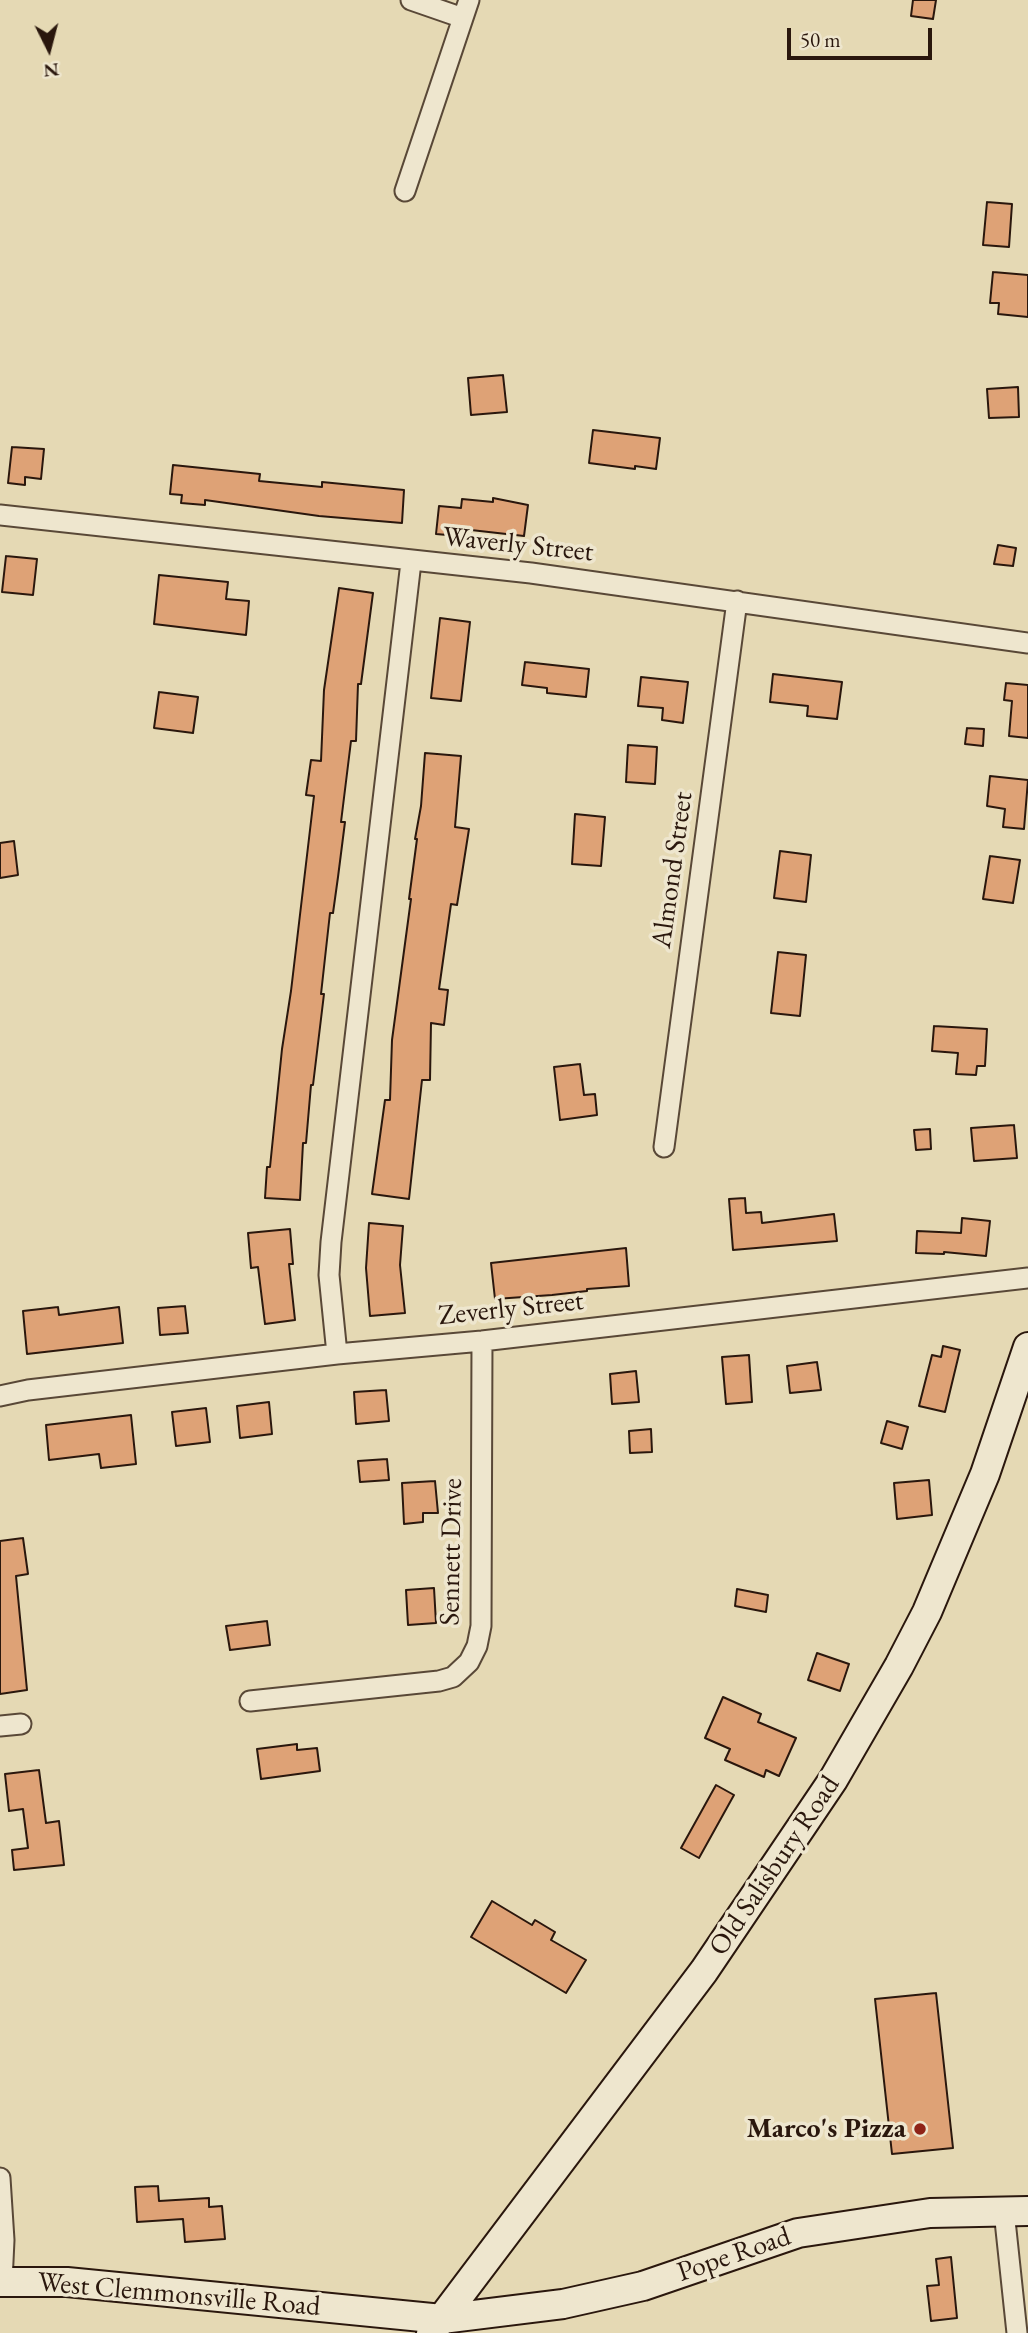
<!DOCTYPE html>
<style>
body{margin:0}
#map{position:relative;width:1028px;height:2333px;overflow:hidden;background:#e5d9b4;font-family:"EB Garamond",serif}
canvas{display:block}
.north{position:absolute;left:14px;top:14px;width:70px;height:70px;-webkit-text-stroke:5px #eee6ce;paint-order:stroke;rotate:174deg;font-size:19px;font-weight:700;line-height:28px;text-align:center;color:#2a170d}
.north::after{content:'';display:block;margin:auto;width:24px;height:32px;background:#2a170d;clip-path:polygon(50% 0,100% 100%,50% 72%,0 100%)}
.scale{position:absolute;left:787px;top:28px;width:145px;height:32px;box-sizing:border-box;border:4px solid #2a170d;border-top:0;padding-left:9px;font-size:21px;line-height:24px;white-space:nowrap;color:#2a170d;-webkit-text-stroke:5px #eee6ce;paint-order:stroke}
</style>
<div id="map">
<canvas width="1028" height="2333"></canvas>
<div class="north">N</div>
<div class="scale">50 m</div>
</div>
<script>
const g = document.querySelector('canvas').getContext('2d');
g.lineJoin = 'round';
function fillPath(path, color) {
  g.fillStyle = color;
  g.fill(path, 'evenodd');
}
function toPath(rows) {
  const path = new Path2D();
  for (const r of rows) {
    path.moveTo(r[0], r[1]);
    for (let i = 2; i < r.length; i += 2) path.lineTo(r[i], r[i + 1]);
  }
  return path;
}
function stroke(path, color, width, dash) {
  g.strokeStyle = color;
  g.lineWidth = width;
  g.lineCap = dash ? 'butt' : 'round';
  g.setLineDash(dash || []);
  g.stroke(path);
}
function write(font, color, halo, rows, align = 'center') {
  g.font = font + ' "EB Garamond",serif';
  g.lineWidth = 7;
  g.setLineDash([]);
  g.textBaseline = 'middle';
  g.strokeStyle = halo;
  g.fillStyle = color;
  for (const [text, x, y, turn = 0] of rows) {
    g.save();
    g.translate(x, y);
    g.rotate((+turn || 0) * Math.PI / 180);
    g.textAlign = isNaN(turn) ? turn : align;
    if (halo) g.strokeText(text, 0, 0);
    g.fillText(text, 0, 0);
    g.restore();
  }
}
const building = toPath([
 [913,0,936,0,933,19,911,16,913,0],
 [987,202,1012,204,1009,247,983,245,987,202],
 [993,272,1028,275,1028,317,998,314,999,303,990,303,993,272],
 [503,375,507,412,471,415,468,378,503,375],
 [1018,387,1019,417,989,418,987,389,1018,387],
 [593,430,660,438,656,469,635,466,635,469,589,463,593,430],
 [12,447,44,449,41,479,25,477,25,485,8,483,12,447],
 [173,465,260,474,259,481,322,487,322,482,404,490,402,523,319,516,205,500,205,505,181,503,182,495,170,494,173,465],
 [493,498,528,505,524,536,471,530,470,537,436,534,439,506,461,508,462,499,493,502,493,498],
 [998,545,1016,548,1013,566,994,564,998,545],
 [6,556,37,559,33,595,2,592,6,556],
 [159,575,228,582,226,599,249,601,246,635,154,624,159,575],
 [339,588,373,593,361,684,358,684,356,741,351,741,341,822,345,822,338,877,333,913,330,913,321,994,324,994,313,1085,311,1085,306,1143,303,1143,300,1200,265,1198,267,1167,270,1167,282,1049,291,991,314,796,306,795,311,760,321,761,324,690,339,588],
 [440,618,470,622,461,701,431,698,440,618],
 [525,662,589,669,586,697,547,693,547,688,522,685,525,662],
 [773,674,842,682,837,719,807,716,808,706,770,702,773,674],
 [641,677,688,682,683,723,662,720,663,708,638,706,641,677],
 [1006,683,1028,685,1028,738,1009,736,1012,701,1004,700,1006,683],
 [159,692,198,697,193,733,154,728,159,692],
 [967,728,984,729,983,746,965,744,967,728],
 [628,745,657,747,655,784,626,782,628,745],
 [425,753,461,756,455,827,469,829,457,905,451,904,439,989,448,990,444,1025,431,1023,430,1080,422,1080,409,1199,372,1194,385,1100,390,1100,392,1040,411,899,409,899,417,839,415,839,421,806,425,753],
 [990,776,1028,780,1024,829,1003,827,1005,809,987,806,990,776],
 [575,814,605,817,601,866,572,864,575,814],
 [14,841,18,875,0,878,0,843,14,841],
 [780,851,811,855,806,902,774,898,780,851],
 [990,856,1020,860,1013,903,983,899,990,856],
 [778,952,806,955,800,1016,771,1013,778,952],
 [934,1026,987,1029,985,1066,977,1066,976,1075,956,1074,958,1053,932,1051,934,1026],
 [580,1064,584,1095,595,1094,597,1115,560,1120,554,1067,580,1064],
 [1014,1125,1017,1158,974,1161,971,1128,1014,1125],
 [930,1129,931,1149,916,1150,914,1130,930,1129],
 [745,1198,746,1213,761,1212,762,1223,834,1214,837,1241,733,1250,729,1199,745,1198],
 [962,1218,990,1221,986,1256,944,1252,944,1254,916,1253,917,1231,961,1233,962,1218],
 [369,1223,403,1226,400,1265,405,1313,370,1316,366,1268,369,1223],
 [290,1229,293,1264,289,1264,295,1320,265,1324,258,1267,251,1268,248,1233,290,1229],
 [626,1248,629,1286,587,1289,587,1291,552,1295,495,1299,491,1263,626,1248],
 [185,1306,188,1333,160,1335,158,1308,185,1306],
 [58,1307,59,1315,119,1307,123,1343,27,1354,23,1311,58,1307],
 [943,1346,960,1350,945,1412,919,1406,932,1355,941,1357,943,1346],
 [749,1355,752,1402,726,1404,722,1357,749,1355],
 [817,1362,821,1390,790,1393,787,1366,817,1362],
 [636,1371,639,1402,612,1404,610,1374,636,1371],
 [386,1390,389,1421,356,1424,354,1392,386,1390],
 [269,1402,272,1434,240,1438,237,1406,269,1402],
 [206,1408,210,1442,176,1446,172,1412,206,1408],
 [131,1415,136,1464,101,1468,99,1454,49,1460,46,1425,131,1415],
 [887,1421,908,1427,902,1449,881,1443,887,1421],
 [651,1429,652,1452,630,1453,629,1431,651,1429],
 [387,1459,389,1480,360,1482,358,1461,387,1459],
 [929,1480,932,1515,897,1519,894,1483,929,1480],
 [435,1481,438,1513,423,1513,423,1522,404,1524,402,1483,435,1481],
 [23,1538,28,1574,16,1576,27,1690,0,1694,0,1541,23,1538],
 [434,1588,436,1623,408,1625,406,1590,434,1588],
 [737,1589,768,1595,766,1612,735,1606,737,1589],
 [267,1621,270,1645,230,1650,226,1626,267,1621],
 [817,1653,849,1664,840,1691,808,1680,817,1653],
 [723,1697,761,1714,758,1722,796,1738,779,1776,766,1770,764,1777,725,1760,730,1749,705,1738,723,1697],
 [297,1744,297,1750,317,1748,320,1771,261,1779,257,1749,297,1744],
 [39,1770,46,1823,59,1821,64,1865,14,1870,12,1850,28,1848,23,1809,9,1811,5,1774,39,1770],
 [716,1785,734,1795,699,1858,681,1848,716,1785],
 [492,1901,532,1925,535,1920,555,1932,551,1940,586,1960,566,1993,471,1937,492,1901],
 [936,1993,953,2148,892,2154,875,1999,936,1993],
 [158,2186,159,2201,209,2198,209,2207,222,2206,225,2239,185,2242,183,2219,137,2222,135,2187,158,2186],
 [951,2257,957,2318,931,2321,927,2286,939,2285,936,2259,951,2257]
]);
const street = toPath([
 [411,0,463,18],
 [405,191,469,0],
 [0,515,531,573,1028,643],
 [664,1147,737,601],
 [337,1354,329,1275,331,1242,411,562],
 [0,1396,28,1390,337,1354,482,1341,1028,1278],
 [250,1701,439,1681,453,1677,469,1662,477,1646,481,1626,482,1341],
 [0,1726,21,1724],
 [0,2178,4,2240,2,2282],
 [1004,2211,1017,2333]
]);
const secondary = toPath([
 [0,2282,67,2282,442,2319,563,2304,643,2286,798,2233,930,2213,1028,2211],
 [431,2333,704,1971,833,1780,899,1666,927,1612,985,1474,1028,1347]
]);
const markers = [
 [920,2129,7,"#8f2418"]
];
const streetNames = [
 ["Waverly Street",518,545,6],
 ["Almond Street",673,870,-82],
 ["Zeverly Street",511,1309,-6],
 ["Sennett Drive",452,1552,-89],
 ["Old Salisbury Road",775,1866,-56],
 ["Pope Road",734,2255,-19],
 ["West Clemmonsville Road",179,2295,5]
];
const poiNames = [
 ["Marco's Pizza",906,2129]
];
fillPath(building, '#dea276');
stroke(building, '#2a170d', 2);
stroke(street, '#594837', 23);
stroke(secondary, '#2a170d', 32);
stroke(street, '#eee6ce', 19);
stroke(secondary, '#eee6ce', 28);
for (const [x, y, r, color] of markers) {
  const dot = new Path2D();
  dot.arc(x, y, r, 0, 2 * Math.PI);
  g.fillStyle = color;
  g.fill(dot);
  stroke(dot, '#eee6ce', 2.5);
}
write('28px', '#2a170d', '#eee6ce', streetNames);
write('bold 28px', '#2a170d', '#eee6ce', poiNames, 'right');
</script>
